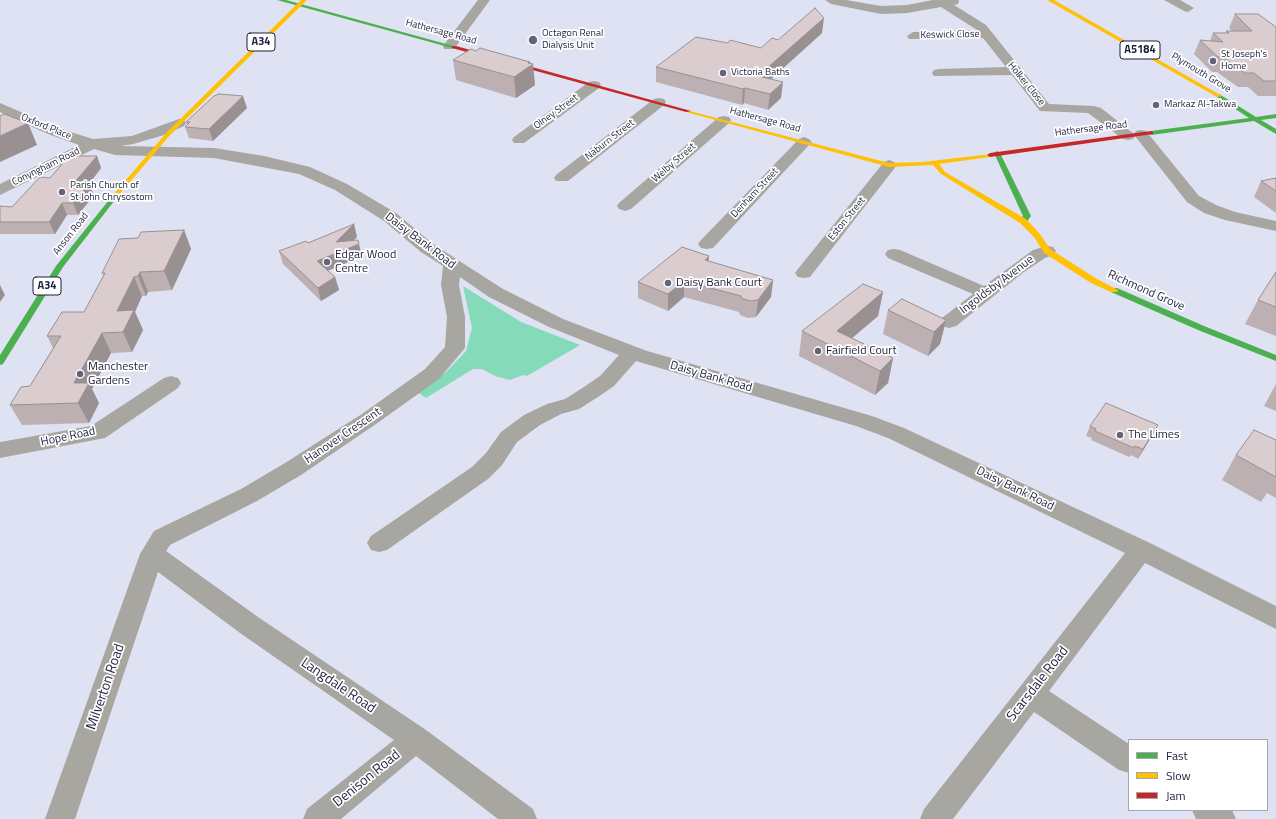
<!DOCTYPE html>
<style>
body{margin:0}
#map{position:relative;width:1276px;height:819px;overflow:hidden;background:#dee2f2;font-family:"Titillium Web",sans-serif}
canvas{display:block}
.legend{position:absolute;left:1128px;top:739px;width:140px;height:72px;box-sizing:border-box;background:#fff;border:1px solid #a5a6b1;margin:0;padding:5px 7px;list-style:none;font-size:12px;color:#1d203c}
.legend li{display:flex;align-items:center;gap:8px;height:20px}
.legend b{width:20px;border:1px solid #a5a6b1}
</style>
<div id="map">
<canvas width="1276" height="819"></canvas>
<ul class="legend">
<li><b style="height:5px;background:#4caf50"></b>Fast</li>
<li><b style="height:5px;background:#ffc107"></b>Slow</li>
<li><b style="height:5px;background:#c62828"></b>Jam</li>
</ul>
</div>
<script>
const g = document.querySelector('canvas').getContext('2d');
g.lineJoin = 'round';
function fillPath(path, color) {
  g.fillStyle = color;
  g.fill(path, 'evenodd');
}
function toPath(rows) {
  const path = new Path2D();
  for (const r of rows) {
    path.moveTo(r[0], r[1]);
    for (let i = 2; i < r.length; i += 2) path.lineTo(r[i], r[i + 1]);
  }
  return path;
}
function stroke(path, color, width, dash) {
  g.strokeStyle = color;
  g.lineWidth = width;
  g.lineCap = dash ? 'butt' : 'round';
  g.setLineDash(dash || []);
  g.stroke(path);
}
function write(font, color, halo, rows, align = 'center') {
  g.font = font + ' "Titillium Web",sans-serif';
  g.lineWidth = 3.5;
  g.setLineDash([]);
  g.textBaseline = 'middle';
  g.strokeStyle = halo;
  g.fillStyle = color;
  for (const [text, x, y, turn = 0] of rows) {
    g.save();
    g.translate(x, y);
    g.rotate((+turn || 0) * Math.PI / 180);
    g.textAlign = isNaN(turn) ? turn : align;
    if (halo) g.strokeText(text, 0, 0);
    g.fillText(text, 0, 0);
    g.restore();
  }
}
const green = toPath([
 [463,286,521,322,580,345,527,376,523,375,510,380,495,376,482,369,473,369,426,398,416,391,446,372,466,351,472,328]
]);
const street = toPath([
 [478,0,490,0,454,49,444,49,443,46,478,0],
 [825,0,846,0,881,6,907,5,933,0,959,0,958,4,954,5,986,25,1049,104,1094,106,1101,108,1134,134,1136,131,1141,130,1146,131,1199,196,1216,205,1235,212,1276,221,1276,231,1225,220,1204,213,1187,202,1135,136,1133,139,1128,140,1123,139,1088,113,1040,111,1012,75,934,76,932,73,934,70,939,69,1006,67,983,38,909,39,907,36,913,32,977,30,941,7,907,13,881,14,831,4,825,0],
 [1164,0,1180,0,1194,8,1188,12,1184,11,1164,0],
 [594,81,599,82,601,85,599,88,524,143,514,143,512,140,514,137,589,82,594,81],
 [659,98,664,99,666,102,664,105,568,181,556,181,554,178,556,175,654,99,659,98],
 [0,103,58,128,93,139,132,136,179,119,184,120,186,123,184,126,164,135,133,144,121,146,214,148,264,156,310,167,347,184,396,213,433,244,503,289,563,319,647,351,872,416,904,428,1150,543,1276,606,1276,629,1145,563,1049,691,1129,744,1129,773,1119,770,1034,712,953,819,920,819,924,809,1125,553,888,438,856,426,636,361,614,386,598,397,579,409,561,414,540,425,517,442,502,465,488,479,387,550,379,552,371,550,367,543,371,536,472,467,486,453,501,432,524,415,547,404,565,399,584,387,600,376,619,355,549,327,489,297,460,277,459,285,465,317,465,348,439,379,376,424,301,475,257,501,170,545,166,551,258,617,426,730,533,809,537,819,498,819,416,756,341,819,303,819,307,809,394,740,240,633,158,572,75,819,45,819,140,554,154,531,241,489,285,463,362,414,425,369,445,347,447,317,441,285,443,266,421,252,384,221,335,190,299,174,214,158,115,155,94,149,0,195,0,184,79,145,48,134,0,112,0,103],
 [724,116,729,117,731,120,729,123,631,209,625,211,619,209,617,206,619,203,719,117,724,116],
 [804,137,809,139,812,142,809,145,713,248,707,249,701,248,698,244,701,240,799,139,804,137],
 [889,160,894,162,897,165,810,277,804,278,798,277,795,273,798,269,884,162,889,160],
 [1047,246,1053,247,1056,251,1053,255,1045,258,1024,272,956,326,949,328,942,326,939,322,942,318,973,294,888,258,885,254,888,250,894,249,900,250,984,286,1033,250,1047,246],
 [171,376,178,378,181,383,178,388,105,438,0,458,0,442,91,426,164,378,171,376],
 [1192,810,1232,810,1236,819,1196,819,1192,810]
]);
const fast = toPath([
 [277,0,286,0,457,47,452,48,277,0],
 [1219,94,1256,117,1276,114,1276,118,1261,120,1276,129,1276,134,1254,121,1151,135,1148,133,1151,131,1249,118,1217,97,1217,95,1219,94],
 [997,151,1000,153,1031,216,1026,223,1023,223,1019,221,1023,216,994,153,997,151],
 [115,194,118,196,63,267,3,364,0,365,0,355,56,266,113,195,115,194],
 [1111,288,1117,288,1204,326,1276,355,1276,361,1198,330,1111,292,1110,290,1111,288]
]);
const slow = toPath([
 [301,0,307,0,171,134,117,197,113,197,113,195,167,132,301,0],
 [1047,0,1054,0,1222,96,1217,97,1047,0],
 [686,110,889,163,922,162,992,154,993,155,990,157,939,164,945,172,1026,219,1040,234,1050,249,1097,279,1118,290,1117,292,1111,292,1091,283,1044,253,1034,237,1020,223,941,174,933,165,889,167,686,112,686,110]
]);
const jam = toPath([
 [452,46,456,46,691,111,686,112,452,48,452,46],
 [1151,131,1153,132,1153,134,990,157,987,155,990,153,1151,131]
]);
const wall = toPath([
 [1235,14,1276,27,1276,96,1258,96,1248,87,1238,87,1217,72,1212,72,1194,54,1200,40,1210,41,1213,33,1226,33,1226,31,1232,31,1229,28],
 [822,33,771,79,781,98,768,110,744,103,742,105,656,82,656,67,728,43,761,48,778,40],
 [453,60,530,62,535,85,516,98,456,80],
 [247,108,213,141,189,138,185,127,187,125,186,122],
 [97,156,101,168,89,184,94,195,78,215,67,215,55,234,0,234,0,206,12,207],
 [1276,178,1276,213,1254,197,1261,181],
 [184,230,191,249,172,290,148,292,146,296,142,296,135,312,143,330,132,352,111,353,92,389,99,403,89,423,22,425,10,405,30,386,53,348,47,336,84,312,104,276,102,273,138,238],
 [357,237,353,241,362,256,328,271,335,277,339,290,321,301,283,264,279,251,308,243],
 [709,261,773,280,771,297,756,317,748,318,740,315,739,312,684,297,668,311,638,298,638,282],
 [1276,272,1276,336,1245,324,1258,300],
 [883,292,878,316,852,338,893,358,888,383,875,395,799,356,802,331],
 [888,310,946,320,940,344,928,356,883,334],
 [1276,384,1276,411,1264,406],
 [1158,425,1153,434,1138,459,1131,455,1129,457,1091,440,1092,438,1086,436,1090,426],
 [1276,440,1276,498,1267,493,1261,502,1222,480,1236,455]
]);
const shadedWall = toPath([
 [824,18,822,33,758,91,758,76],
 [530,62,530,67,533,64,535,85,516,98,514,77],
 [783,82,781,98,768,110,770,94],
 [745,88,744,103,742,105,743,89],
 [243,96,247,108,213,141,209,129],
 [28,123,37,145,0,162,0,136],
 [97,156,101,168,89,184,94,195,78,215,73,203,74,183],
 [62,203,67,215,55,234,49,222],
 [354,224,357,237,344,250,359,244,362,256,320,274,317,261],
 [184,230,191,249,172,290,164,271],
 [709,256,708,273,705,260],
 [140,272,148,292,146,296,138,276],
 [134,277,142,296,135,312,143,330,132,352,123,332,117,311],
 [335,277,339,290,321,301,318,288],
 [773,280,771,297,756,317,758,300],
 [684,281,684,297,668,311,668,294],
 [0,285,5,295,0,302],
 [883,292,878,316,838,350,837,331],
 [946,320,940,344,928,356,934,332],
 [102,333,111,353,92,389,99,403,89,423,78,403,74,383],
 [893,358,888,383,875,395,880,371],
 [1158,425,1153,434,1138,459,1143,449]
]);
const building = toPath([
 [815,8,824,18,758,76,783,82,770,94,745,88,743,89,656,67,696,37,728,43,730,40,761,48,772,38,778,40,815,8],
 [1235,14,1258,14,1276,27,1276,81,1264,81,1254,73,1245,73,1223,57,1218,57,1200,40,1223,42,1213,33,1229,33,1226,31,1252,31,1235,14],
 [480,48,530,62,528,63,533,64,514,77,453,60,471,49,476,51,480,48],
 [219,94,243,96,209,129,185,127,190,122,186,122,214,96,219,94],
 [4,114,28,123,0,136,0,116,4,114],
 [69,156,97,156,74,183,89,184,73,203,62,203,49,222,0,222,0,206,12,207,40,177,50,178,69,156],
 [1276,178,1276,191,1261,181,1276,178],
 [354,224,336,242,358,240,359,244,317,261,335,277,318,288,279,251,306,241,308,243,354,224],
 [184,230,164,271,140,272,138,276,134,277,117,311,134,310,123,332,102,333,74,383,89,383,78,403,10,405,21,387,30,386,61,336,47,336,62,312,84,312,105,273,102,273,119,239,138,238,141,232,184,230],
 [682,247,709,256,705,260,773,280,758,300,750,301,741,298,741,296,684,281,668,294,638,282,682,247],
 [1276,272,1276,307,1258,300,1276,272],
 [863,284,883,292,837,331,893,358,880,371,802,331,863,284],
 [902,299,946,320,934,332,888,310,902,299],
 [1106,403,1158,425,1143,449,1135,446,1134,448,1095,431,1096,429,1090,426,1106,403],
 [1254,430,1276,440,1276,477,1236,455,1254,430]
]);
const markers = [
 [533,40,5,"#61647c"],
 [1213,61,4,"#61647c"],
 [723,73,4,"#61647c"],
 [1156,105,4,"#61647c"],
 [62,192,4,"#61647c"],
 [327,262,4,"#61647c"],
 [668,283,4,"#61647c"],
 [818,351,4,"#61647c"],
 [80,374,4,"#61647c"],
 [1120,435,4,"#61647c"]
];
const farStreetnames = [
 ["Hathersage Road",441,32,15],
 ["Keswick Close",950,35,-1],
 ["Plymouth Grove",1201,73,31],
 ["Holker Close",1026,84,51],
 ["Olney Street",556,112,-36],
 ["Hathersage Road",765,120,15],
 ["Oxford Place",46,127,22],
 ["Hathersage Road",1091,129,-7],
 ["Naburn Street",610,140,-38],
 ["Welby Street",674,163,-41],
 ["Conyngham Road",46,167,-26],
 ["Denham Street",755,193,-47],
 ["Eston Street",847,219,-51],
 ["Anson Road",71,234,-52]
];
const farPoinames = [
 ["Octagon Renal",542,34],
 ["Dialysis Unit",542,46],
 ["St Joseph's",1221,55],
 ["Home",1221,67],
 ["Victoria Baths",731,73],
 ["Markaz Al-Takwa",1164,105],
 ["Parish Church of",70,186],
 ["St John Chrysostom",70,198]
];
const shields = [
 [261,42,28],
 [1140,50,40],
 [47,286,28]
];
const shieldNames = [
 ["A34",261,42],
 ["A5184",1140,50],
 ["A34",47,286]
];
const streetNames = [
 ["Daisy Bank Road",420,241,37],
 ["Ingoldsby Avenue",997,285,-37],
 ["Richmond Grove",1146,291,24],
 ["Daisy Bank Road",711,377,16],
 ["Hanover Crescent",343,436,-34],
 ["Hope Road",68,437,-12],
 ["Daisy Bank Road",1015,489,26]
];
const poiNames = [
 ["Edgar Wood",335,255],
 ["Centre",335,269],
 ["Daisy Bank Court",676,283],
 ["Fairfield Court",826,351],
 ["Manchester",88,367],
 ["Gardens",88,381],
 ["The Limes",1128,435]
];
const nearStreetnames = [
 ["Scarsdale Road",1038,684,-52],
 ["Langdale Road",338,686,34],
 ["Milverton Road",106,687,-71],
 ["Denison Road",367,779,-39]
];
fillPath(green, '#85dab9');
fillPath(street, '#a7a6a0');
fillPath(fast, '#4caf50');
fillPath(slow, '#ffc107');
fillPath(jam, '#c62828');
fillPath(wall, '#bcb0b2');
fillPath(shadedWall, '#999091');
fillPath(building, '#dbcdcf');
stroke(building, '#999091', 1);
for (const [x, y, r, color] of markers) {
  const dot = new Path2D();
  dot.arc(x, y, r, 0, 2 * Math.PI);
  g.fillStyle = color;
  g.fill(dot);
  stroke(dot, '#fff', 1.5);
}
write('10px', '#1d203c', '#fff', farStreetnames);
write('10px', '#1d203c', '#fff', farPoinames, 'left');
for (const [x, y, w] of shields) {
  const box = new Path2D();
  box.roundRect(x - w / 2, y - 9, w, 18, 3);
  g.fillStyle = '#fff';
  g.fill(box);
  stroke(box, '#1d203c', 1);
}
write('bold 11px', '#1d203c', null, shieldNames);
write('12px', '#1d203c', '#fff', streetNames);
write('12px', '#1d203c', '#fff', poiNames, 'left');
write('14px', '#1d203c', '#fff', nearStreetnames);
</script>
